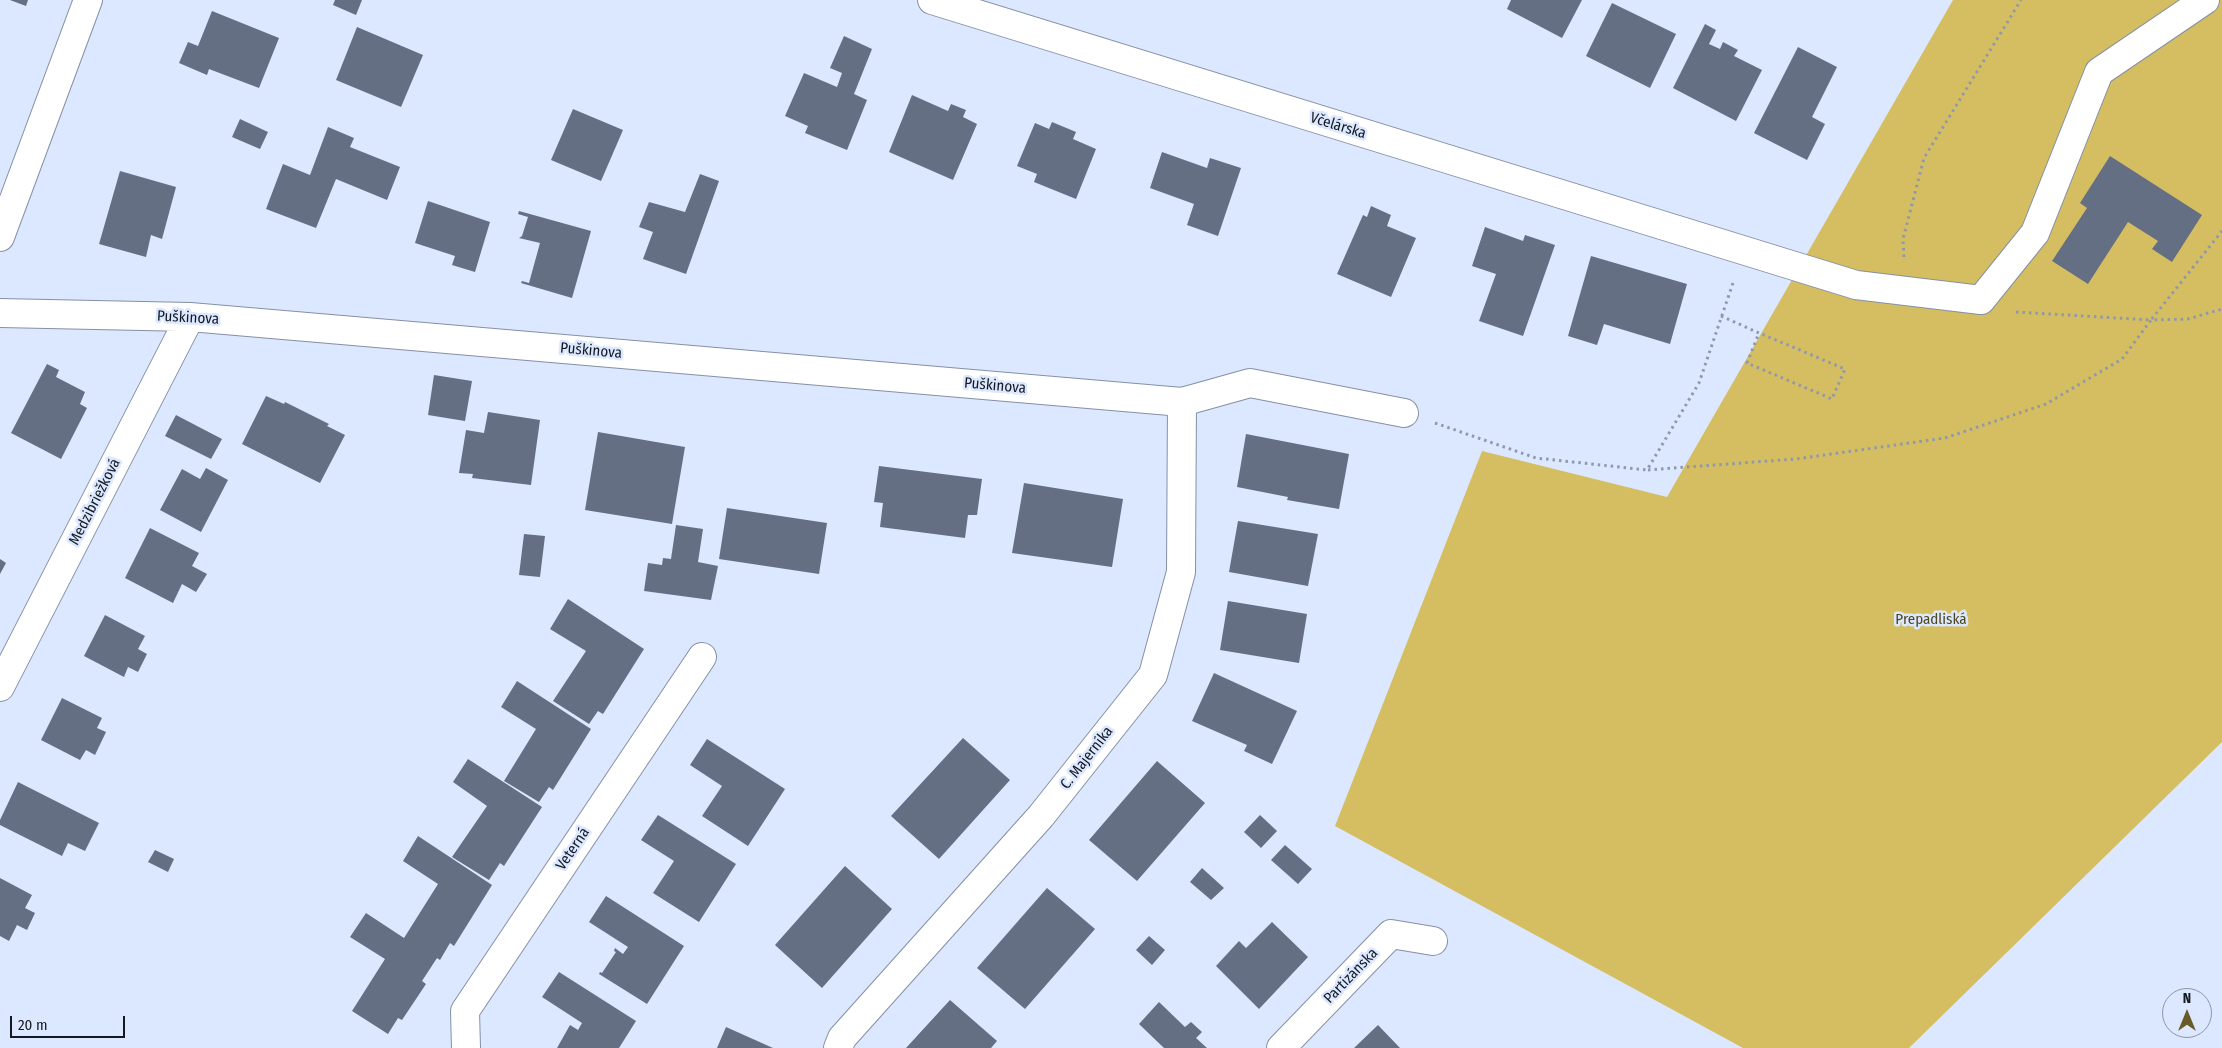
<!DOCTYPE html>
<meta charset="utf-8">
<style>
body{margin:0}
#map{position:relative;width:2222px;height:1048px;overflow:hidden;background:#dce8ff;font-family:"Fira Sans Condensed",sans-serif}
canvas{display:block}
.north{position:absolute;left:2162px;top:988px;width:50px;height:50px;box-sizing:border-box;background:#dce8ff;border:1px solid #8c95a5;border-radius:50%;rotate:0deg;font-size:14px;font-weight:700;line-height:20px;text-align:center;color:#14181f}
.north::after{content:'';display:block;margin:auto;width:18px;height:22px;background:#685b28;clip-path:polygon(50% 0,100% 100%,50% 72%,0 100%)}
.scale{position:absolute;left:10px;top:1016px;width:115px;height:22px;box-sizing:border-box;border:2px solid #14181f;border-top:0;padding-left:6px;font-size:15px;line-height:18px;white-space:nowrap;color:#14181f;-webkit-text-stroke:4px #dce8ff;paint-order:stroke}
</style>
<div id="map">
<canvas width="2222" height="1048"></canvas>
<div class="north">N</div>
<div class="scale">20 m</div>
</div>
<script>
const g = document.querySelector('canvas').getContext('2d');
g.lineJoin = 'round';
function fillPath(path, color) {
  g.fillStyle = color;
  g.fill(path, 'evenodd');
}
function toPath(rows) {
  const path = new Path2D();
  for (const r of rows) {
    path.moveTo(r[0], r[1]);
    for (let i = 2; i < r.length; i += 2) path.lineTo(r[i], r[i + 1]);
  }
  return path;
}
function stroke(path, color, width, dash) {
  g.strokeStyle = color;
  g.lineWidth = width;
  g.lineCap = dash ? 'butt' : 'round';
  g.setLineDash(dash || []);
  g.stroke(path);
}
function write(font, color, halo, rows, align = 'center') {
  g.font = font + ' "Fira Sans Condensed",sans-serif';
  g.lineWidth = 5;
  g.setLineDash([]);
  g.textBaseline = 'middle';
  g.strokeStyle = halo;
  g.fillStyle = color;
  for (const [text, x, y, turn = 0] of rows) {
    g.save();
    g.translate(x, y);
    g.rotate((+turn || 0) * Math.PI / 180);
    g.textAlign = isNaN(turn) ? turn : align;
    if (halo) g.strokeText(text, 0, 0);
    g.fillText(text, 0, 0);
    g.restore();
  }
}
const green = toPath([
 [1953,0,2222,0,2222,742,1909,1048,1743,1048,1335,826,1482,451,1667,497]
]);
const building = toPath([
 [10,0,28,0,26,6],
 [335,0,362,0,356,15,333,5],
 [1511,0,1582,0,1562,38,1507,9],
 [1612,3,1676,34,1650,88,1586,56],
 [212,11,279,38,259,88,209,69,207,75,179,63,188,42,198,46],
 [1705,24,1716,30,1709,44,1720,49,1723,42,1738,50,1734,56,1762,70,1736,121,1673,88],
 [357,27,423,55,401,107,336,80],
 [844,36,872,49,854,94,867,100,847,150,805,133,808,126,785,116,804,73,837,87,842,73,830,68],
 [1798,47,1837,67,1812,117,1825,124,1807,160,1754,133],
 [912,95,948,111,951,104,966,110,963,117,977,124,953,180,889,152],
 [573,109,623,130,601,181,551,160],
 [240,119,268,132,260,149,232,137],
 [1052,122,1076,132,1073,139,1096,149,1076,199,1034,182,1037,174,1017,166,1035,123,1049,129],
 [328,127,354,138,350,147,400,167,387,200,336,179,316,228,266,209,283,164,310,175],
 [1162,152,1207,168,1210,158,1241,168,1218,236,1187,225,1194,204,1150,188],
 [2110,156,2202,215,2172,262,2152,249,2158,241,2128,222,2088,284,2052,261,2087,208,2080,203],
 [120,171,176,187,162,239,151,235,146,257,99,244],
 [700,174,719,181,686,274,643,259,653,232,639,227,649,202,685,212],
 [428,201,490,222,475,272,452,265,455,256,415,243],
 [1371,206,1391,215,1387,226,1416,238,1391,297,1337,274,1363,215,1367,217],
 [519,211,591,231,572,298,521,283,522,281,529,283,540,243,519,238,522,236,528,217,518,214],
 [1485,227,1523,241,1525,235,1555,245,1523,336,1479,321,1496,274,1472,266],
 [1591,256,1687,284,1670,344,1604,324,1597,345,1568,336],
 [47,364,59,370,56,377,85,392,80,404,87,408,61,459,11,433],
 [434,375,472,381,465,421,428,415],
 [266,396,284,404,285,402,329,424,327,426,345,435,320,483,242,444],
 [488,412,540,420,531,485,472,478,473,474,459,473,466,430,484,433],
 [176,415,222,439,211,459,165,436],
 [598,432,685,447,672,524,585,510],
 [1246,434,1349,454,1339,509,1287,500,1288,497,1237,487],
 [879,466,982,479,977,515,968,515,965,538,880,527,883,503,874,502],
 [206,468,228,480,201,532,160,510,182,469,200,479],
 [1024,483,1123,499,1112,567,1012,553],
 [727,508,827,523,819,574,719,559],
 [1238,521,1318,534,1308,586,1229,572],
 [676,525,703,529,698,562,718,566,711,600,644,591,648,563,662,565,663,558,671,559],
 [150,528,199,553,192,566,207,574,196,592,182,584,173,603,125,578],
 [524,534,545,536,540,577,519,575],
 [0,559,6,563,0,574],
 [568,599,644,649,603,714,598,711,589,724,553,701,586,651,550,629],
 [1228,601,1307,614,1299,663,1220,650],
 [105,615,145,636,138,649,147,654,138,672,128,667,124,677,84,656],
 [1214,673,1297,711,1272,764,1244,751,1247,745,1192,721],
 [517,681,591,729,553,790,549,787,539,802,504,781,536,729,501,707],
 [62,698,102,718,97,728,106,732,95,755,86,750,80,760,41,740],
 [963,738,1010,780,939,859,891,816],
 [707,739,785,789,748,846,702,816,722,786,690,765],
 [468,759,542,807,504,866,500,863,489,880,452,857,487,806,453,782],
 [1157,761,1205,803,1137,881,1089,840],
 [18,782,99,823,85,851,68,843,62,856,0,825,0,820],
 [658,815,736,864,699,922,653,893,674,861,641,840],
 [1260,815,1277,831,1261,848,1244,832],
 [418,836,492,885,454,946,450,943,440,960,437,958,422,981,426,984,402,1020,398,1018,388,1034,352,1011,385,959,350,937,366,913,404,938,438,884,403,861],
 [1285,845,1312,869,1298,884,1271,860],
 [155,850,174,859,168,872,148,862],
 [845,866,892,909,822,988,775,945],
 [1202,868,1224,888,1211,900,1190,882],
 [0,878,32,895,25,908,35,913,27,930,17,925,9,941,0,936],
 [1047,888,1095,929,1025,1009,977,968],
 [606,896,684,946,647,1004,599,974,600,972,602,973,616,952,614,951,615,948,623,954,628,947,589,922],
 [1272,922,1308,957,1259,1009,1216,966,1239,941,1246,948],
 [1149,936,1165,950,1152,965,1136,950],
 [559,972,636,1021,619,1048,557,1048,570,1025,578,1030,582,1023,542,997],
 [950,1000,997,1041,991,1048,906,1048],
 [1159,1002,1185,1027,1191,1022,1202,1032,1196,1038,1207,1048,1164,1048,1139,1024],
 [1378,1025,1400,1048,1354,1048],
 [726,1027,773,1048,717,1048]
]);
const path = toPath([
 [1904,257,1903,239,1924,158,2021,0],
 [1733,283,1699,383,1647,470,1796,459,1945,438,2046,404,2122,359,2151,320,2188,319,2222,309],
 [2016,312,2151,320,2222,231],
 [1721,316,1759,333,1747,363,1832,399,1845,369,1759,333],
 [1435,423,1536,458,1647,470]
]);
const minor = toPath([
 [932,0,1856,285,1981,300,2035,233,2099,72,2205,0],
 [0,237,88,0],
 [0,313,190,317,1182,402,1250,383,1404,413],
 [0,687,190,317],
 [466,1048,465,1011,702,657],
 [838,1048,842,1038,1041,816,1153,675,1181,572,1182,402],
 [1281,1048,1391,934,1433,941]
]);
const streetNames = [
 ["Včelárska",1338,126,17],
 ["Puškinova",188,318,3],
 ["Puškinova",591,351,5],
 ["Puškinova",995,386,5],
 ["Medzibriežková",95,502,-63],
 ["C. Majerníka",1087,758,-52],
 ["Veterná",573,849,-56],
 ["Partizánska",1351,976,-46]
];
const parkNames = [
 ["Prepadliská",1931,620]
];
fillPath(green, '#d5be62');
fillPath(building, '#646f83');
stroke(minor, '#8590a5', 30);
stroke(path, '#9099aa', 3, [2.5, 4]);
stroke(minor, '#fff', 28);
write('15px', '#14181f', '#dce8ff', streetNames);
write('15px', '#50461d', '#dce8ff', parkNames);
</script>
